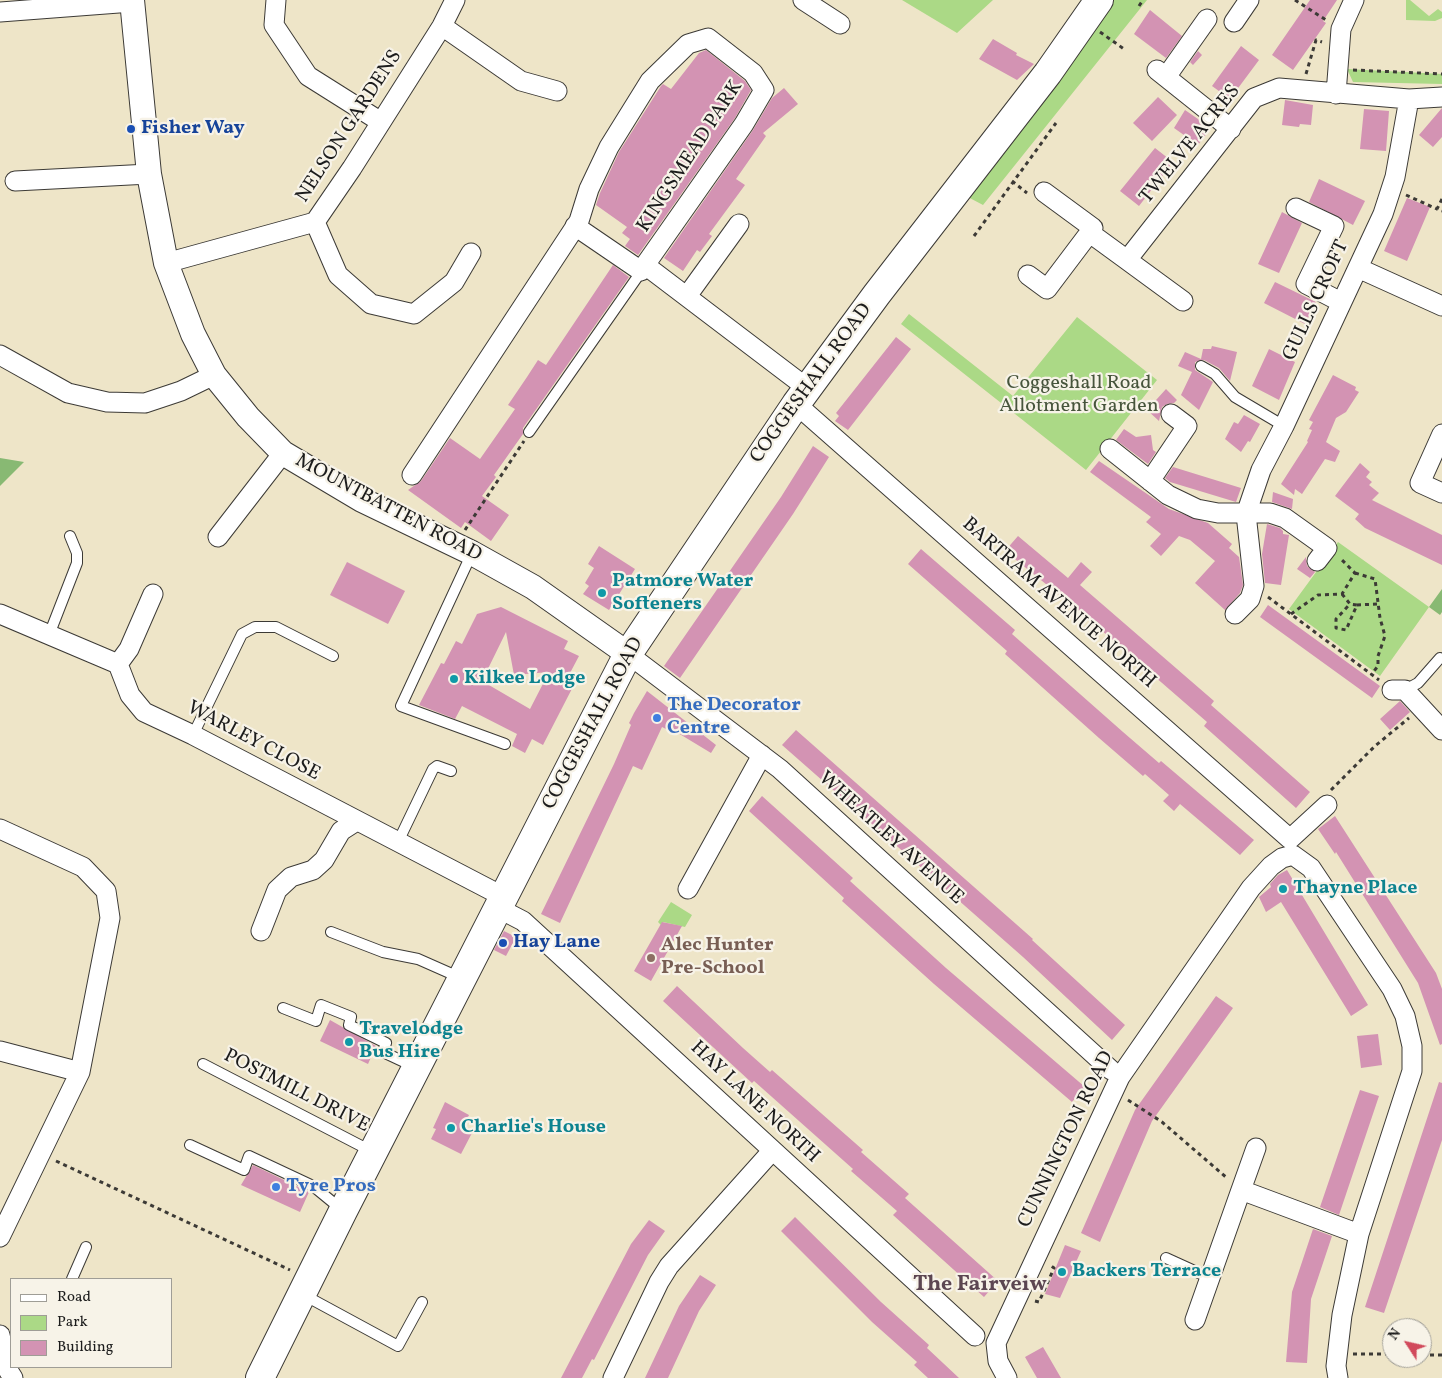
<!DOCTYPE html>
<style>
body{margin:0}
#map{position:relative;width:1442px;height:1378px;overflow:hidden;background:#eee5c8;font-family:Vollkorn,serif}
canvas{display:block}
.legend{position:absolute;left:10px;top:1278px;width:162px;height:90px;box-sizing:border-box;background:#f7f3e8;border:1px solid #9f9d96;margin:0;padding:6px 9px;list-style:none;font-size:15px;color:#1c1c1c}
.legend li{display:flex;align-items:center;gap:10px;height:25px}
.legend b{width:25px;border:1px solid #9f9d96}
.north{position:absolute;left:1382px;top:1318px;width:50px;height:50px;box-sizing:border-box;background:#f7f3e8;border:1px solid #9f9d96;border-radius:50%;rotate:305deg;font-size:14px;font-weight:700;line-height:20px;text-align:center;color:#1c1c1c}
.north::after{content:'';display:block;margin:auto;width:18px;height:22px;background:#d1495b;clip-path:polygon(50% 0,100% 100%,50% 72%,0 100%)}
</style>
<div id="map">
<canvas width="1442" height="1378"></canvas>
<ul class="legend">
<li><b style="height:6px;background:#fff"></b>Road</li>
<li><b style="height:14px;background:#abd986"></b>Park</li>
<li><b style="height:14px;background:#d393b3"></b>Building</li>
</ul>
<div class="north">N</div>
</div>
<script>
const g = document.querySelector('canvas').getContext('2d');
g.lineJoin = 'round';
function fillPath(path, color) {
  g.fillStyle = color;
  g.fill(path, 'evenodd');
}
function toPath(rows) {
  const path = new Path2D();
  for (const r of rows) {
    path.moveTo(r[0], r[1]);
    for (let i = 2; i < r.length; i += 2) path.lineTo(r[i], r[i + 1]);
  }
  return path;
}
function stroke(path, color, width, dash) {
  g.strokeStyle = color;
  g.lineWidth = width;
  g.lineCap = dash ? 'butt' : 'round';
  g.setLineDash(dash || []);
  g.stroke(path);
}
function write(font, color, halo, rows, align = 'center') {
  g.font = font + ' Vollkorn,serif';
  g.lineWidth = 4.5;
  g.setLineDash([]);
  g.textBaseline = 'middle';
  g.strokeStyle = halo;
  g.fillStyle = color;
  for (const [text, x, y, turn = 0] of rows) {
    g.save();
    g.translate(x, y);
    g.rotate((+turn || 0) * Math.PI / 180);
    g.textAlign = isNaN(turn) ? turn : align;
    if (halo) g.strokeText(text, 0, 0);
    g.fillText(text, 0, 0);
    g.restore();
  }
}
const green = toPath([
 [902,0,993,0,957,33],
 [1107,0,1147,0,983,205,964,195],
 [1406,0,1410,0,1429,16,1438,9,1442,12,1442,18,1435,21,1406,20],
 [1347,69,1442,74,1442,84,1353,82],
 [909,314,1013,396,1077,317,1157,380,1086,470,901,324],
 [1338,542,1429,607,1380,676,1289,609],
 [671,902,692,915,685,927,663,922,661,925,658,922]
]);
const forest = toPath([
 [0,458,24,462,0,486],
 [1442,589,1442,612,1440,615,1429,607]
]);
const building = toPath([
 [1310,0,1337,0,1323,21,1326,23,1293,70,1272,55],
 [1150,10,1182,36,1166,58,1134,34],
 [993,39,1017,53,1016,55,1034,64,1017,80,979,59],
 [1241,46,1259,60,1230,99,1212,86],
 [706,50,745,81,751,90,735,118,638,255,625,246,630,239,622,233,627,227,596,205,600,193,619,152,661,86,663,84,671,89,699,53],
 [1198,51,1202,55,1193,65,1190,62],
 [784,88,798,104,763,133,766,136,736,179,745,185,709,234,712,236,700,252,697,250,683,271,664,258,753,130,772,98],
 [1158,97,1177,115,1152,141,1133,123],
 [1285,100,1313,105,1311,125,1300,124,1299,127,1282,125],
 [1442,108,1442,137,1433,147,1419,135],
 [1364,109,1389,111,1386,151,1360,149],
 [1185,110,1211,128,1198,145,1174,128],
 [1155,148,1173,162,1139,206,1120,191],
 [1319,179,1365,201,1353,225,1309,202],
 [1407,198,1430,207,1407,261,1384,251],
 [1282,212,1302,223,1279,273,1258,264],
 [613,265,629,277,523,428,523,434,494,475,496,477,482,496,509,515,491,541,465,522,461,528,408,490,421,481,450,438,480,459,515,409,508,405,527,377,538,360,546,365],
 [1275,282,1316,302,1305,324,1264,303],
 [896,337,911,349,848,430,835,421,839,416,836,413],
 [1212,346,1237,352,1230,381,1219,368,1204,360,1195,362,1195,370,1213,382,1199,410,1181,395,1192,372,1178,366,1185,352,1201,359,1203,349,1211,349],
 [1269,349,1295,362,1279,400,1252,386],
 [1333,375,1356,387,1355,390,1359,392,1346,412,1336,418,1326,442,1340,451,1335,462,1325,459,1302,494,1295,489,1294,495,1281,484,1308,442,1307,441,1312,430,1309,429,1313,422,1309,420],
 [1166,389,1177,400,1174,403,1167,404,1162,407,1159,421,1147,410],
 [1244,415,1260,424,1250,442,1248,441,1241,452,1225,439,1234,422,1238,424],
 [1124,429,1136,437,1151,435,1153,450,1156,452,1148,464,1116,440],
 [813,446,829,457,793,514,680,678,664,666,781,497],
 [1099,461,1169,509,1208,523,1232,544,1229,548,1239,557,1243,585,1240,593,1225,610,1195,583,1215,561,1190,540,1179,536,1161,556,1150,546,1161,534,1146,522,1151,517,1090,472],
 [1360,463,1370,472,1366,477,1372,482,1369,485,1379,493,1372,500,1442,535,1442,565,1365,528,1355,519,1359,514,1335,496],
 [1173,467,1241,488,1236,502,1170,482,1165,478],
 [1273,492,1293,499,1292,509,1272,502],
 [1267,524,1280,528,1283,531,1283,534,1289,535,1281,585,1265,583,1262,554],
 [1018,536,1068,578,1081,562,1092,572,1080,585,1214,701,1211,705,1310,792,1296,808,1204,726,1207,722,1078,610,1005,551],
 [599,546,635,569,609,610,583,594,589,586,585,583,594,568,588,564],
 [921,549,1015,630,1012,634,1123,732,1159,763,1161,761,1254,840,1240,855,1180,804,1174,811,1163,801,1169,795,1145,774,1143,776,1099,738,1005,654,1007,651,908,564],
 [1306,557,1307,566,1315,572,1310,578,1297,569],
 [347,562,405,591,388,624,330,595],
 [1268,605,1380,686,1372,698,1260,617],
 [501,607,568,641,564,649,579,656,570,673,578,677,543,745,532,739,525,753,512,746,517,734,462,706,455,719,419,705,441,663,444,664,456,641,462,644,477,614],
 [506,632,514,675,549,672,530,709,482,681],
 [647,691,716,745,711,753,668,727,666,729,662,727,642,770,633,766,560,923,541,914,614,764,631,725,629,723,634,713],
 [1400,701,1410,712,1390,730,1380,719],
 [796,730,1033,939,1032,940,1125,1025,1112,1040,1023,957,782,745],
 [762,796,853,878,850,881,946,968,1085,1087,1072,1102,934,984,842,901,844,898,749,811],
 [1335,816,1436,973,1442,989,1442,1044,1440,1045,1418,983,1336,852,1335,854,1318,829],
 [1287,870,1368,1005,1351,1016,1281,902,1266,912,1259,897,1271,887,1270,884,1278,875],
 [662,922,682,926,651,981,634,971],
 [504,931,516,937,506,956,494,950],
 [677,986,743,1048,770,1072,772,1070,863,1150,861,1152,909,1194,905,1198,998,1281,984,1297,893,1215,897,1211,851,1171,853,1169,754,1081,752,1083,663,1001],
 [1216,996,1233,1008,1152,1121,1100,1242,1081,1233,1135,1110],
 [330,1020,376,1046,368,1064,320,1041],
 [1378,1034,1382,1065,1361,1068,1357,1036],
 [1439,1082,1442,1083,1442,1140,1384,1313,1365,1307],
 [1360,1090,1379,1096,1339,1215,1320,1207],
 [445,1102,469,1115,464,1126,473,1131,461,1154,431,1139,436,1129,433,1128],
 [253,1165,309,1192,300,1212,241,1185],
 [795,1217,881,1302,929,1345,927,1348,959,1378,928,1378,914,1365,917,1362,872,1322,781,1231],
 [649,1220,665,1231,648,1255,594,1360,592,1359,582,1378,561,1378,631,1244],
 [1313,1229,1332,1236,1311,1299,1307,1363,1286,1362,1292,1292],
 [1065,1245,1081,1251,1060,1298,1045,1294],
 [700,1275,716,1285,699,1311,668,1378,645,1378,679,1306],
 [1043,1347,1050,1359,1061,1378,1037,1378,1025,1357]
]);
const path = toPath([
 [1295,0,1326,20],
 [1139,6,1143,0],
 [1100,32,1124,49],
 [1353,70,1442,74],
 [1306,74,1316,40,1322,42],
 [1012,181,1027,193],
 [1406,195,1437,209],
 [1442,199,1437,209,1442,211],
 [974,236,1056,123],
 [465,530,524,441],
 [1355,573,1375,579,1380,618,1385,636,1378,656,1378,666,1371,675],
 [1342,594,1350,604,1336,619,1336,628,1346,630,1357,605,1350,604],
 [1268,597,1379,680],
 [1357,605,1378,604],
 [1291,614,1318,595,1342,594,1355,573,1341,559],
 [1331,790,1375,746,1409,718],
 [1128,1100,1162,1122,1227,1178],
 [56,1161,290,1270],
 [1035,1301,1039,1302,1054,1268,1050,1265],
 [1353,1354,1392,1354],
 [1422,1355,1442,1355]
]);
const service = toPath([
 [1201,366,1215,374,1235,397,1284,426],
 [529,432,643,269],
 [472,553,401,706,505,744],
 [49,635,77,563,77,553,70,536],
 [1405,690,1418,683,1440,658],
 [193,735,242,634,255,627,276,627,333,656],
 [398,842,433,769,437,766,451,771],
 [331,932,383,952,418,959,461,978],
 [283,1008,316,1021,321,1005,351,1017,349,1025,386,1043,383,1052,415,1067],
 [203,1064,373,1152],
 [190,1145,244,1170,249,1156,313,1186,341,1209],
 [1166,1258,1210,1278],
 [72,1279,86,1247],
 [302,1294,398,1346,422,1302]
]);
const minor = toPath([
 [276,0,274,25,308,76,381,122],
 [803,0,840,24],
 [0,12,132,2],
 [1234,22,1249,0],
 [442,26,521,81,557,91],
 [1157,70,1231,129],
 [1166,77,1207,19],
 [1336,94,1341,29,1354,0],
 [15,181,149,174],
 [1296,208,1334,226,1306,284,1341,302],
 [315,222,338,275,371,304,414,314,454,282,471,253],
 [575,226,641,271],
 [1090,233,1127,260,1254,98,1279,88,1409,99,1442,97],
 [1127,260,1183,301],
 [166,263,315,222,352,168,442,26,455,0],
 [1358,268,1442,306],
 [1028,275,1047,289,1093,228,1044,192],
 [687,296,739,224],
 [0,355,68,393,107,402,145,403,181,391,214,375],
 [796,404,1290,839,1327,805],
 [1442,434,1420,483,1442,493],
 [1110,449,1168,495,1197,509,1218,513,1270,513,1285,518,1327,548,1317,561],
 [412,475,579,221,589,189,609,147,650,81,688,44,708,38,753,73,764,90,744,124,645,265,807,388],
 [1150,481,1187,426,1171,414],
 [218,537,283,453],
 [0,614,118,664,130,695,144,712,193,735,504,897],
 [1235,614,1250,599,1254,586,1246,514,1261,470,1284,426,1383,214,1395,177,1409,99],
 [628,654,780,769,1111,1070],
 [118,664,129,649,153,594],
 [1392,690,1405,690,1442,730],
 [0,829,83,867,106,891,110,918,80,1072,0,1237],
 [688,889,762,755],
 [498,908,523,921,975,1336],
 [261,931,277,890,291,877,313,870,324,860,341,831,355,822],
 [0,1051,80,1072],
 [1241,1190,1256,1148],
 [1195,1320,1241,1190,1359,1234],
 [0,1335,8,1370,13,1378],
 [613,1378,659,1282,669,1266,772,1151],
 [1007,1378,998,1361,996,1343,1120,1077,1251,888,1271,866,1282,858,1293,855,1311,868,1392,989,1405,1016,1412,1046,1412,1071,1359,1234,1342,1315,1336,1366,1338,1378]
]);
const tertiary = toPath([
 [132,0,149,174,166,263,193,334,214,375,248,417,283,453,362,500,472,553,533,587,628,654]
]);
const secondary = toPath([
 [260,1378,343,1211,628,654,796,404,877,294,1048,73,1099,0]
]);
const markers = [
 [131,129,5,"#1a4fb4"],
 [602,593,5,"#0f9aa8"],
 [454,679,5,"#0f9aa8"],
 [657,718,5,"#3f7fe0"],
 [1283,889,5,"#0f9aa8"],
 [503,943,5,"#1a4fb4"],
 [651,958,5,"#8d6e63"],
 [349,1042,5,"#0f9aa8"],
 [451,1128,5,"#0f9aa8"],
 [276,1187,5,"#3f7fe0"],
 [1062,1272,5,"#0f9aa8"]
];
const streetNames = [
 ["NELSON GARDENS",350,127,-57],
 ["TWELVE ACRES",1191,145,-51],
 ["KINGSMEAD PARK",691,157,-57],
 ["GULLS CROFT",1317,301,-65],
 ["COGGESHALL ROAD",812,384,-54],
 ["MOUNTBATTEN ROAD",388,509,28],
 ["BARTRAM AVENUE NORTH",1058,604,41],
 ["COGGESHALL ROAD",594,724,-62],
 ["WARLEY CLOSE",253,742,28],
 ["WHEATLEY AVENUE",890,839,42],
 ["POSTMILL DRIVE",296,1092,27],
 ["HAY LANE NORTH",754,1103,43],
 ["CUNNINGTON ROAD",1067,1140,-64]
];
const transitNames = [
 ["Fisher Way",141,129],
 ["Hay Lane",513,943]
];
const parkNames = [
 ["Coggeshall Road",1079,384],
 ["Allotment Garden",1079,407]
];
const cultureNames = [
 ["Patmore Water",612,582],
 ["Softeners",612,605],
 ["Kilkee Lodge",464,679],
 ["Thayne Place",1293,889],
 ["Travelodge",359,1030],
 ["Bus Hire",359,1053],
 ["Charlie's House",461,1128],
 ["Backers Terrace",1072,1272]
];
const shopNames = [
 ["The Decorator",667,706],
 ["Centre",667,729],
 ["Tyre Pros",286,1187]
];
const educationNames = [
 ["Alec Hunter",661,946],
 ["Pre-School",661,969]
];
const quarterNames = [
 ["The Fairveiw",980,1286]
];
fillPath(green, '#abd986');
fillPath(forest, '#88b973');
fillPath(building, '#d393b3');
stroke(service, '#3c3a36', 12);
stroke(minor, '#3c3a36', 21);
stroke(tertiary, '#3c3a36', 26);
stroke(secondary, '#3c3a36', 30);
stroke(path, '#3c3a36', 3, [4, 4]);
stroke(service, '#fff', 10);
stroke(minor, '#fff', 19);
stroke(tertiary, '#fff', 24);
stroke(secondary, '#fff', 28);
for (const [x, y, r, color] of markers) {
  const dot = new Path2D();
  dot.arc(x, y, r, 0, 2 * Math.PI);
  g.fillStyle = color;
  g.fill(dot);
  stroke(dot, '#f7f3e8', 2);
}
write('20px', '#1c1c1c', '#f7f3e8', streetNames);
write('bold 20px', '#164399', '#f7f3e8', transitNames, 'left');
write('20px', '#47553c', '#f7f3e8', parkNames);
write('bold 20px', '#0d838f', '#f7f3e8', cultureNames, 'left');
write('bold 20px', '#366cbe', '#f7f3e8', shopNames, 'left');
write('bold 20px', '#785e54', '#f7f3e8', educationNames, 'left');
write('bold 22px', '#5c4651', '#f7f3e8', quarterNames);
</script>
